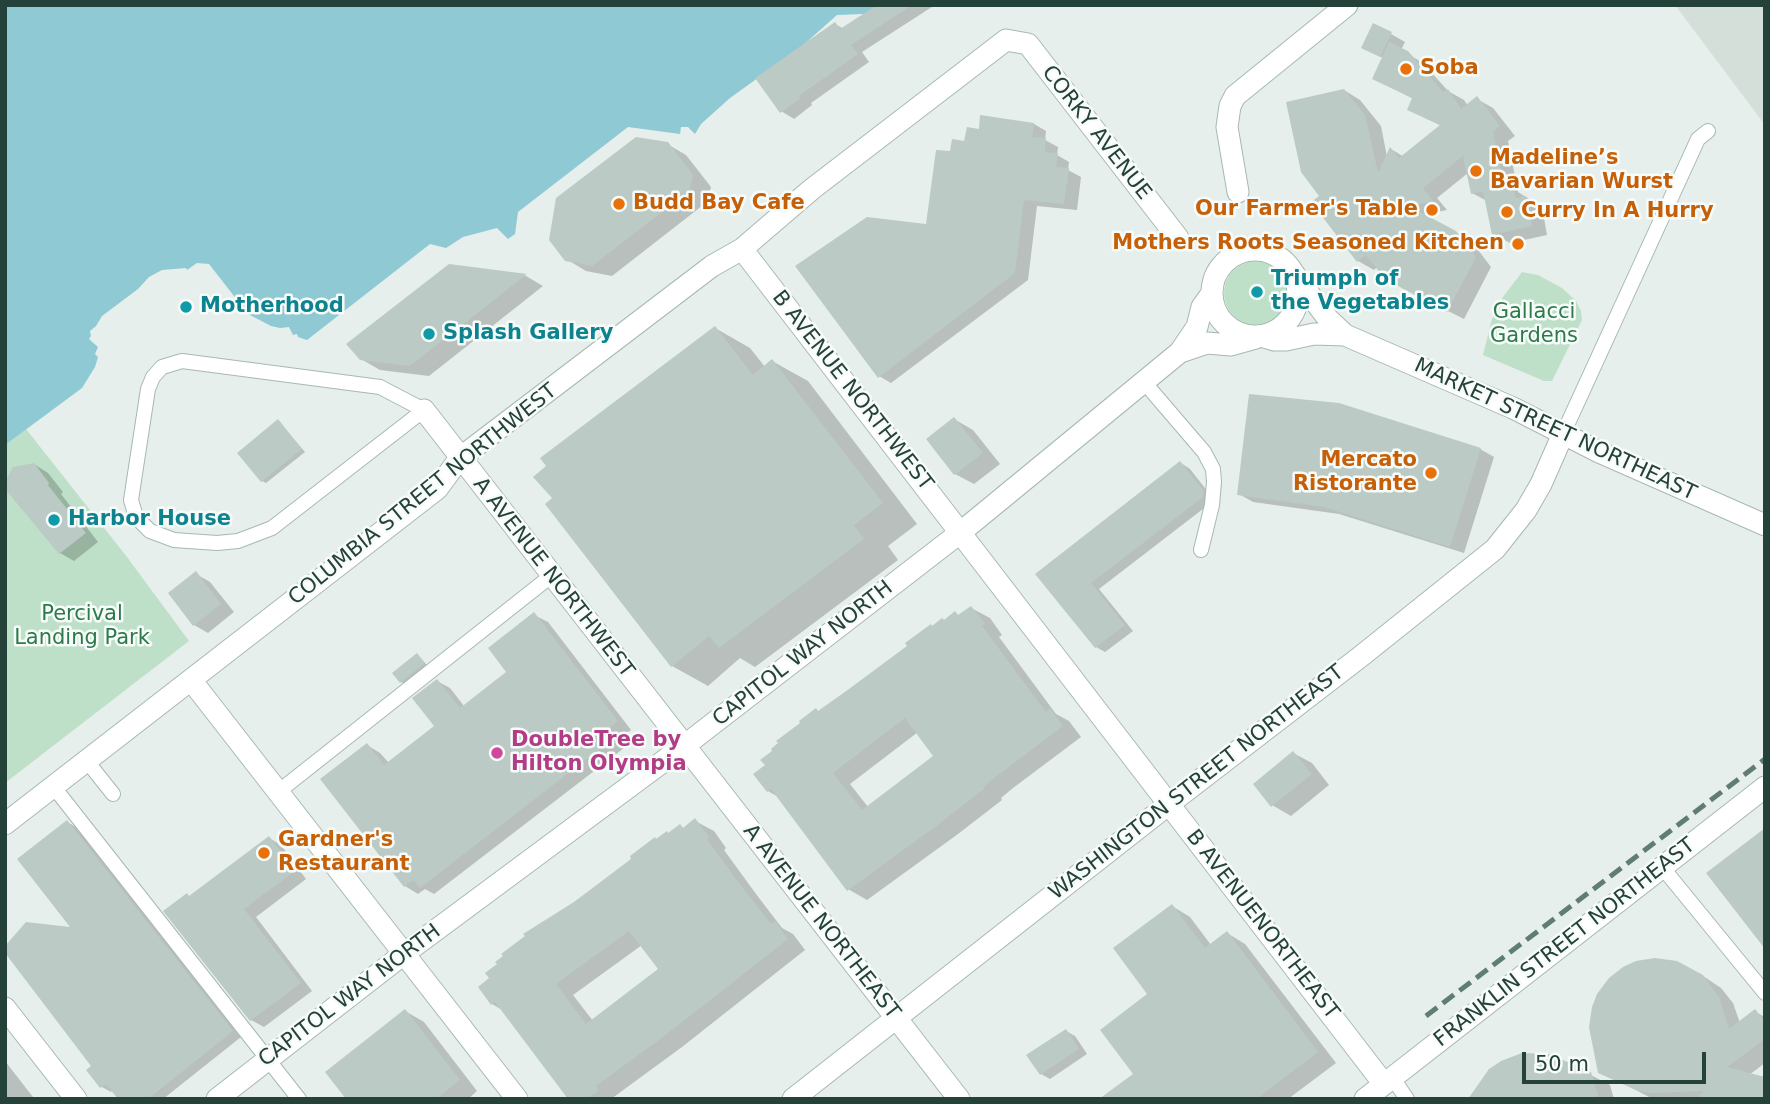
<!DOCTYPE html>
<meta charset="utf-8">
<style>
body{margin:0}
#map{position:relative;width:1770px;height:1104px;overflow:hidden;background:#e6efeb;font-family:"DejaVu Sans",sans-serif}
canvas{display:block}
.frame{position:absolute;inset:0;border:7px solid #24423a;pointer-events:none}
.scale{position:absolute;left:1522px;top:1052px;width:184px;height:32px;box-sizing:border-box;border:4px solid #24423a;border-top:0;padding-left:9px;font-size:21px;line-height:24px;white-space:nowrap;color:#24423a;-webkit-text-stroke:5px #f7fbf9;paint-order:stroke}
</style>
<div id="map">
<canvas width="1770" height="1104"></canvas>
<div class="frame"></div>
<div class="scale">50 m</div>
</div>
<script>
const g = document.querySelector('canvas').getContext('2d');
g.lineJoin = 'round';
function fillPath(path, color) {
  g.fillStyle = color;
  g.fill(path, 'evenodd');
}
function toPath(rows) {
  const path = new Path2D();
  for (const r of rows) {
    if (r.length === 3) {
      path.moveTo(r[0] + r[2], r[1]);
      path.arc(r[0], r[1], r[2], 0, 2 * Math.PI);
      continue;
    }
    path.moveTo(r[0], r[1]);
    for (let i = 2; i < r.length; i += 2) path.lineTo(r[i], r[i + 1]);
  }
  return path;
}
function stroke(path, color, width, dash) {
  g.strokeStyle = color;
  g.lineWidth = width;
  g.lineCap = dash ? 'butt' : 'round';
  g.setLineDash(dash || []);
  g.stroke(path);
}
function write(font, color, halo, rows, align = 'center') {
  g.font = font + ' "DejaVu Sans",sans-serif';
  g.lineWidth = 5;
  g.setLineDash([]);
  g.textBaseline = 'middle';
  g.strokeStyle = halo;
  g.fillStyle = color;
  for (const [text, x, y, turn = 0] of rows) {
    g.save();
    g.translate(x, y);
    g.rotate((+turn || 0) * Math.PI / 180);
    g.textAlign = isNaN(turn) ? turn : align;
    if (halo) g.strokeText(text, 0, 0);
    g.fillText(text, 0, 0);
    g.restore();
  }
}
const built = toPath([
 [1675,5,1765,5,1765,125]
]);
const green = toPath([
 [1256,293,32],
 [1522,272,1538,275,1562,288,1576,301,1581,311,1582,320,1552,381,1544,381,1483,355,1492,319,1503,297],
 [26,429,127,557,189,641,5,783,5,445]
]);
const water = toPath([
 [5,5,906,5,888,13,837,15,801,47,730,98,701,124,695,134,688,127,681,127,680,134,628,127,518,212,515,234,508,239,497,228,463,237,446,248,430,244,307,340,298,337,297,334,293,335,289,327,280,328,271,326,248,314,209,264,197,263,187,270,186,268,162,270,149,277,138,289,102,316,96,326,90,331,91,336,89,339,98,347,95,354,98,357,95,367,82,388,5,445]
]);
const shadow = toPath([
 [880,5,935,5,862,52,869,62,811,103,812,105,794,119,781,111,835,24,844,29],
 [1391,34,1405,42,1401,50,1423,63,1448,91,1464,100,1468,106,1477,99,1493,108,1515,136,1508,141,1518,192,1542,207,1547,235,1510,243,1494,234,1487,201,1472,193,1468,173,1437,198,1447,210,1422,215,1472,242,1491,267,1464,319,1402,288,1377,267,1374,270,1358,261,1322,196,1344,90,1360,100,1381,126,1387,157,1391,149,1404,157,1442,126,1425,118,1414,99,1374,79,1383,58,1377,55],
 [982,117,1034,124,1046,131,1045,140,1058,147,1057,155,1069,162,1068,170,1081,177,1077,210,1037,206,1028,280,891,383,879,376,952,153,981,131],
 [667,144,686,155,711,187,707,202,612,276,586,271,566,259],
 [449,266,526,276,543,286,429,376,380,370,361,359],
 [715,328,750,348,765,367,772,361,808,381,917,524,888,546,898,560,755,667,740,658,708,686,672,666],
 [954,419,973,430,1000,464,974,484,955,474],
 [278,421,305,452,266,483,262,481],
 [1480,449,1494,457,1464,553,1339,514,1253,502,1239,494],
 [1181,463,1190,469,1212,497,1212,502,1099,589,1133,631,1105,652,1096,647,1038,574],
 [34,464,48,473,63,492,61,494,98,542,74,561,60,553],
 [196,574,210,582,234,612,208,633,194,625],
 [971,608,990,618,1002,635,999,637,1056,714,1069,721,1081,737,1013,788,1001,798,1002,800,958,834,867,900,848,889,778,797,768,791,767,766,819,712,933,627,955,614,960,616],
 [918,732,935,756,868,807,850,784],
 [534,615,548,622,631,730,621,737,628,745,434,894,425,889,418,894,405,886,367,745,380,753,389,763,436,727,437,681,450,688,464,706,509,672],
 [417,655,428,666,405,684,401,682],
 [1293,753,1312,763,1329,785,1291,816,1272,805],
 [695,821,714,831,726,848,724,850,756,894,782,928,793,934,805,950,682,1047,611,1099,570,1099,504,1011,492,1004,543,925,680,826,685,829],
 [642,945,660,969,593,1021,573,995],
 [67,822,76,827,241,1037,163,1099,120,1099,113,1090,111,1092,102,1087,93,1067],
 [269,838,281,845,306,879,256,917,312,991,264,1027,251,1020,166,911,190,898],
 [1172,906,1190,917,1211,945,1227,933,1245,944,1336,1063,1288,1099,1102,1099,1135,1074,1150,994],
 [1703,976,1721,988,1733,1003,1740,1023,1755,1012,1765,1017,1765,1063,1749,1075,1765,1099,1653,1099,1599,1071],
 [405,1011,424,1022,477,1091,468,1099,349,1099],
 [1066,1031,1075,1036,1087,1054,1050,1079,1041,1074],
 [1560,1059,1610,1085,1614,1099,1472,1099],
 [5,1061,33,1097,31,1099,5,1099]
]);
const building = toPath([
 [877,5,912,5,851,45,858,54,799,96,801,98,780,113,755,78,835,22,840,29],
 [1373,23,1392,32,1380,57,1361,48],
 [1389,42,1408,51,1443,92,1448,89,1461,109,1477,96,1500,126,1493,132,1505,190,1513,187,1516,198,1526,196,1532,226,1492,235,1483,191,1471,194,1463,156,1423,188,1433,201,1409,206,1456,231,1476,257,1447,312,1385,279,1366,255,1357,262,1311,202,1319,196,1301,172,1286,102,1344,89,1365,115,1378,173,1390,147,1399,158,1440,125,1407,110,1412,98,1372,79],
 [980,115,1034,123,1032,137,1046,138,1045,152,1058,153,1056,167,1069,168,1064,204,1024,200,1015,273,878,378,795,266,867,217,926,224,936,150,950,151,952,139,964,141,967,127,979,129],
 [636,137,668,142,693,175,689,191,592,266,565,261,549,240,556,198],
 [449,264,527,274,410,366,360,360,346,344],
 [715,326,753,375,772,359,883,503,854,525,864,539,719,648,709,636,671,667,545,504,552,498,533,477,546,466,540,458],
 [1249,394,1339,403,1481,448,1450,547,1324,507,1237,495],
 [954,417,983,453,954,475,926,439],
 [278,419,302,449,261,482,237,453],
 [1180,461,1204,491,1203,497,1091,583,1125,625,1095,648,1035,574],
 [34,463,49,483,48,485,86,533,59,554,5,489,5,482,13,467],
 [196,571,221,604,193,626,168,593],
 [971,606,985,624,982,626,1046,712,1050,708,1063,726,994,778,983,787,984,789,939,824,847,891,771,789,767,792,753,774,765,765,760,760,772,751,771,749,778,743,776,741,800,723,799,721,816,708,818,711,849,689,907,646,905,643,931,624,932,626,942,618,944,620,955,611,958,615],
 [905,718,933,756,862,810,833,773],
 [534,612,618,721,609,729,615,737,420,888,413,880,404,887,320,779,367,743,384,765,434,726,412,698,437,679,460,708,506,672,488,648],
 [417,653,425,663,400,683,392,673],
 [1293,751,1312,774,1271,807,1253,784],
 [695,818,709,837,707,839,738,882,771,924,775,921,788,939,663,1037,596,1086,599,1090,587,1099,568,1099,495,1002,491,1005,478,987,489,978,485,973,497,964,495,962,503,956,501,954,525,936,523,934,574,902,631,859,630,856,655,837,656,839,667,831,668,833,680,824,683,828],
 [629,931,658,969,586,1024,556,984],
 [67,820,233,1031,148,1099,118,1099,106,1084,100,1088,86,1070,91,1066,5,953,5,946,26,922,70,927,17,859],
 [1765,828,1765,949,1706,873],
 [269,836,295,871,244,909,301,983,250,1021,163,911,187,893,189,896],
 [1172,904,1205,948,1227,931,1318,1052,1256,1099,1099,1099,1133,1074,1100,1030,1147,994,1113,948],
 [1655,958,1677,961,1703,975,1719,997,1729,1029,1755,1009,1765,1022,1765,1039,1727,1067,1765,1077,1765,1099,1696,1099,1704,1091,1650,1093,1636,1090,1598,1073,1589,1027,1592,1007,1597,994,1609,978,1623,967,1636,961],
 [405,1009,460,1080,436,1099,346,1099,325,1072],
 [1066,1029,1079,1049,1040,1075,1026,1055],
 [1522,1053,1549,1054,1591,1072,1599,1099,1468,1099,1489,1069,1501,1061]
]);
const service = toPath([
 [182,361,380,387,424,410,272,528,238,541,217,543,174,540,150,531,136,517,131,500,148,389,153,377,162,367,182,361],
 [1144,382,1204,452,1213,469,1214,482,1212,505,1201,550],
 [1563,434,1698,139,1708,131],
 [86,760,113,794],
 [53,786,299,1099],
 [278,792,551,576],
 [1662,867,1765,993],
 [1392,1077,1407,1099]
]);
const minor = toPath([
 [1238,192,1227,127,1230,106,1235,96,1347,5],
 [742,249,1384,1084],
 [1294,274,1329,320,1345,335,1513,408,1599,452,1765,525],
 [1261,336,1274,340,1286,340,1314,334,1345,335],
 [424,410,959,1099],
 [191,680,517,1099],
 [5,824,437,489,460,458,712,266,742,249,812,189,1006,40,1028,44,1178,238],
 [1365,1099,1765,787]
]);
const tertiary = toPath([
 [1255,293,43],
 [1180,352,1207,343,1231,345,1256,338],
 [5,1008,76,1099],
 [217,1099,405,953,684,746,961,532,1180,352,1197,327,1202,307,1212,293],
 [793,1099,1169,804,1360,657,1495,549,1526,510,1541,484,1563,434]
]);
const rail = toPath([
 [1426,1016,1765,759]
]);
const markers = [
 [1406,69,7,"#e8710a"],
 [1476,171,7,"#e8710a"],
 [619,204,7,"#e8710a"],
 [1432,210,7,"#e8710a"],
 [1507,212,7,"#e8710a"],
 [1518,244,7,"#e8710a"],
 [1257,292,7,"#0f9aa8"],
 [186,307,7,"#0f9aa8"],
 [429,334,7,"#0f9aa8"],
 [1431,473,7,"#e8710a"],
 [54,520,7,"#0f9aa8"],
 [497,753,7,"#d1479c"],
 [264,853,7,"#e8710a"]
];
const foodNames = [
 ["Soba",1420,69],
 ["Madeline’s",1490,159],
 ["Bavarian Wurst",1490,183],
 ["Budd Bay Cafe",633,204],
 ["Our Farmer's Table",1418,210,"right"],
 ["Curry In A Hurry",1521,212],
 ["Mothers Roots Seasoned Kitchen",1504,244,"right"],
 ["Mercato",1417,461,"right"],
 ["Ristorante",1417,485,"right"],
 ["Gardner's",278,841],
 ["Restaurant",278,865]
];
const streetNames = [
 ["CORKY AVENUE",1096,133,52],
 ["B AVENUE NORTHWEST",852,391,52],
 ["MARKET STREET NORTHEAST",1555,430,25],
 ["COLUMBIA STREET NORTHWEST",423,495,-39],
 ["A AVENUE NORTHWEST",553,578,52],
 ["CAPITOL WAY NORTH",803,654,-38],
 ["WASHINGTON STREET NORTHEAST",1197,783,-38],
 ["A AVENUE NORTHEAST",821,922,52],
 ["B AVENUENORTHEAST",1262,925,52],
 ["FRANKLIN STREET NORTHEAST",1565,943,-38],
 ["CAPITOL WAY NORTH",350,996,-37]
];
const cultureNames = [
 ["Triumph of",1271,280],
 ["the Vegetables",1271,304],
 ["Motherhood",200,307],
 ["Splash Gallery",443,334],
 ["Harbor House",68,520]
];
const parkNames = [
 ["Gallacci",1534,313],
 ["Gardens",1534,337],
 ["Percival",82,615],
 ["Landing Park",82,639]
];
const hotelNames = [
 ["DoubleTree by",511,741],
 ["Hilton Olympia",511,765]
];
fillPath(built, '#d4dfda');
fillPath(green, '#bfe0c8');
fillPath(water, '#8ec9d4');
fillPath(shadow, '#0003');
fillPath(building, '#bbcac4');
stroke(service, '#a8b8b2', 16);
stroke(minor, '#a8b8b2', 23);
stroke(tertiary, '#a8b8b2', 23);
stroke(service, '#fff', 14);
stroke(minor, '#fff', 21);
stroke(tertiary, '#fff', 21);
stroke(rail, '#5f7d75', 5, [14, 7]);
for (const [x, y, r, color] of markers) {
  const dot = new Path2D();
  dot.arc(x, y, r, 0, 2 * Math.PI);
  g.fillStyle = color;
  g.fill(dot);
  stroke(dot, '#f7fbf9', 2.5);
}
write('bold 21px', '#c56008', '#f7fbf9', foodNames, 'left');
write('21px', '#24423a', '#f7fbf9', streetNames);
write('bold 21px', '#0d838f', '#f7fbf9', cultureNames, 'left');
write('21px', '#2d7a4b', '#f7fbf9', parkNames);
write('bold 21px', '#b23c85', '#f7fbf9', hotelNames, 'left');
</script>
